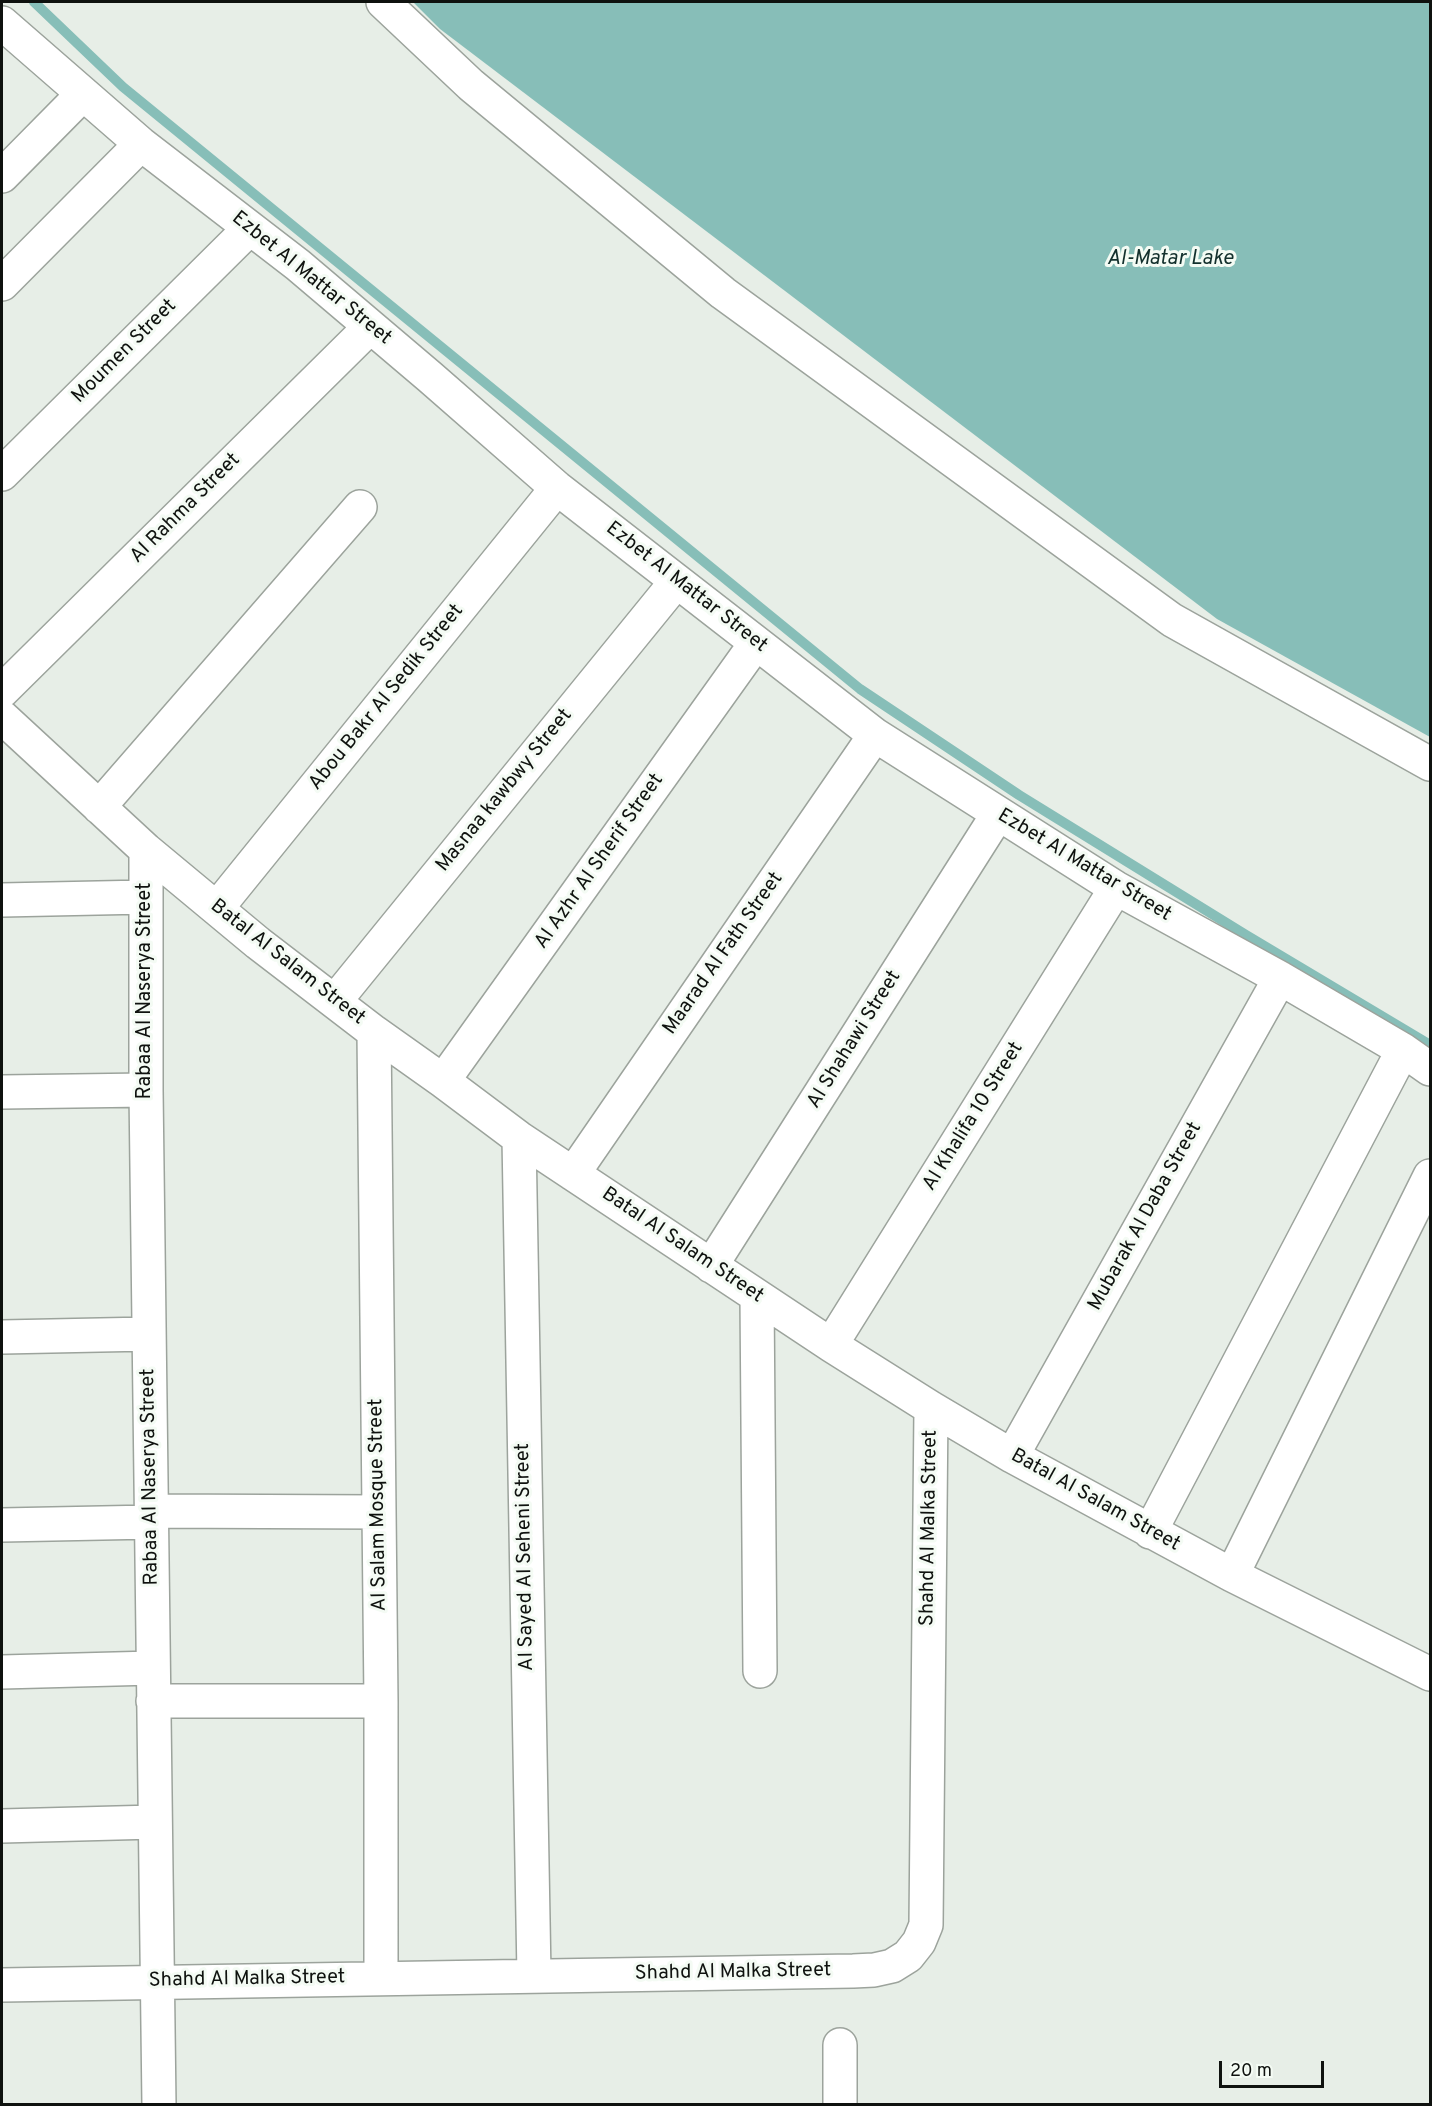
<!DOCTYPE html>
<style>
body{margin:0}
#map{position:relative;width:1432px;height:2106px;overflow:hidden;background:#e7eee7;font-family:Overpass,sans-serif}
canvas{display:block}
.frame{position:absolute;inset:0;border:3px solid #0f120f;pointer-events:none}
.scale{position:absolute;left:1219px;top:2061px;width:105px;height:27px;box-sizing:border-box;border:3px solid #0f120f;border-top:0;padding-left:8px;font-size:18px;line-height:21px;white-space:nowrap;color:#0f120f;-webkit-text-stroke:4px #f4fbf4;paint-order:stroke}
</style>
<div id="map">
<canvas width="1432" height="2106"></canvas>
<div class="frame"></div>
<div class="scale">20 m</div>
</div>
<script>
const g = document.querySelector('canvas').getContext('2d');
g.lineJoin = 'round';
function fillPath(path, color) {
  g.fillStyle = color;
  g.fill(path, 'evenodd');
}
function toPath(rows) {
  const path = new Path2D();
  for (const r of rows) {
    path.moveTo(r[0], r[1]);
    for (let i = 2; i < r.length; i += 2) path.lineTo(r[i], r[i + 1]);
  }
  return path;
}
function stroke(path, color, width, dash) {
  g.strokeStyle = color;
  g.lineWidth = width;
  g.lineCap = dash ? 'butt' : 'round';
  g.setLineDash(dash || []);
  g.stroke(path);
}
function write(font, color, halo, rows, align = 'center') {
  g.font = font + ' Overpass,sans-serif';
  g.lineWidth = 6;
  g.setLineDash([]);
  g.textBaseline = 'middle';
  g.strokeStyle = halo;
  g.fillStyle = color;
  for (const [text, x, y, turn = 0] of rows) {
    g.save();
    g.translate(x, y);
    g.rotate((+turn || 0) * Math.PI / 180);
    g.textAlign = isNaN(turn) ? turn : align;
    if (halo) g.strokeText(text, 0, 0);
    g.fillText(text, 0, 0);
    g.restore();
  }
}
const water = toPath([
 [413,2,1430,2,1430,737,1217,619,440,29]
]);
const stream = toPath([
 [34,2,123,87,860,689,1019,795,1246,935,1430,1045]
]);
const minor = toPath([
 [383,2,471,85,723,293,1172,620,1430,764],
 [2,23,141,144,298,265,430,377,557,488,875,735,1116,888,1280,978,1403,1050,1430,1069],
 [2,176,83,94],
 [2,284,141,144],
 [2,474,249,229],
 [2,691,370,327],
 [2,717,146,850,258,943,374,1032,443,1081,519,1138,831,1345,931,1408,1012,1456,1232,1575,1430,1674],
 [99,807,360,507],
 [146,850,146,1090,159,2104],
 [2,900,146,897],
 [217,908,557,488],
 [335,1001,676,582],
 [374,1032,381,1701,381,1978],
 [443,1081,756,643],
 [2,1092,146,1090],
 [519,1138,534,1975],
 [573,1174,875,735],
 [711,1266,998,814],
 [757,1296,760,1671],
 [2,1337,149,1334],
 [831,1345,1116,888],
 [1012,1456,1280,978],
 [151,1511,379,1512],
 [2,1525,152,1522],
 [1150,1532,1403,1050],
 [1232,1575,1430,1176],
 [2,1672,153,1668],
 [153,1701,381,1701],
 [2,1826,155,1822],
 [2,1985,853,1971,874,1970,892,1966,908,1956,919,1942,926,1925,931,1408],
 [840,2045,840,2104]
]);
const streetNames = [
 ["Ezbet Al Mattar Street",311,279,39],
 ["Moumen Street",125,352,-45],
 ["Al Rahma Street",186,509,-45],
 ["Ezbet Al Mattar Street",686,588,38],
 ["Abou Bakr Al Sedik Street",387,698,-51],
 ["Masnaa kawbwy Street",505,791,-51],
 ["Al Azhr Al Sherif Street",600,862,-55],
 ["Ezbet Al Mattar Street",1084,866,31],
 ["Maarad Al Fath Street",724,954,-55],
 ["Batal Al Salam Street",287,963,38],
 ["Rabaa Al Naserya Street",146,991,-90],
 ["Al Shahawi Street",855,1040,-58],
 ["Al Khalifa 10 Street",974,1117,-58],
 ["Mubarak Al Daba Street",1146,1217,-61],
 ["Batal Al Salam Street",682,1246,34],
 ["Rabaa Al Naserya Street",151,1477,-91],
 ["Batal Al Salam Street",1095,1501,29],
 ["Al Salam Mosque Street",379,1505,-91],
 ["Shahd Al Malka Street",930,1528,-89],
 ["Al Sayed Al Seheni Street",526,1557,-91],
 ["Shahd Al Malka Street",733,1973,-1],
 ["Shahd Al Malka Street",247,1980,-1]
];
const waterNames = [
 ["Al-Matar Lake",1170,260]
];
fillPath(water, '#87beb8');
stroke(stream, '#87beb8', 10);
stroke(minor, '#9ca39c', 36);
stroke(minor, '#fff', 33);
write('20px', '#0f120f', '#f4fbf4', streetNames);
write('italic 21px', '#13302d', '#f4fbf4', waterNames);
</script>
